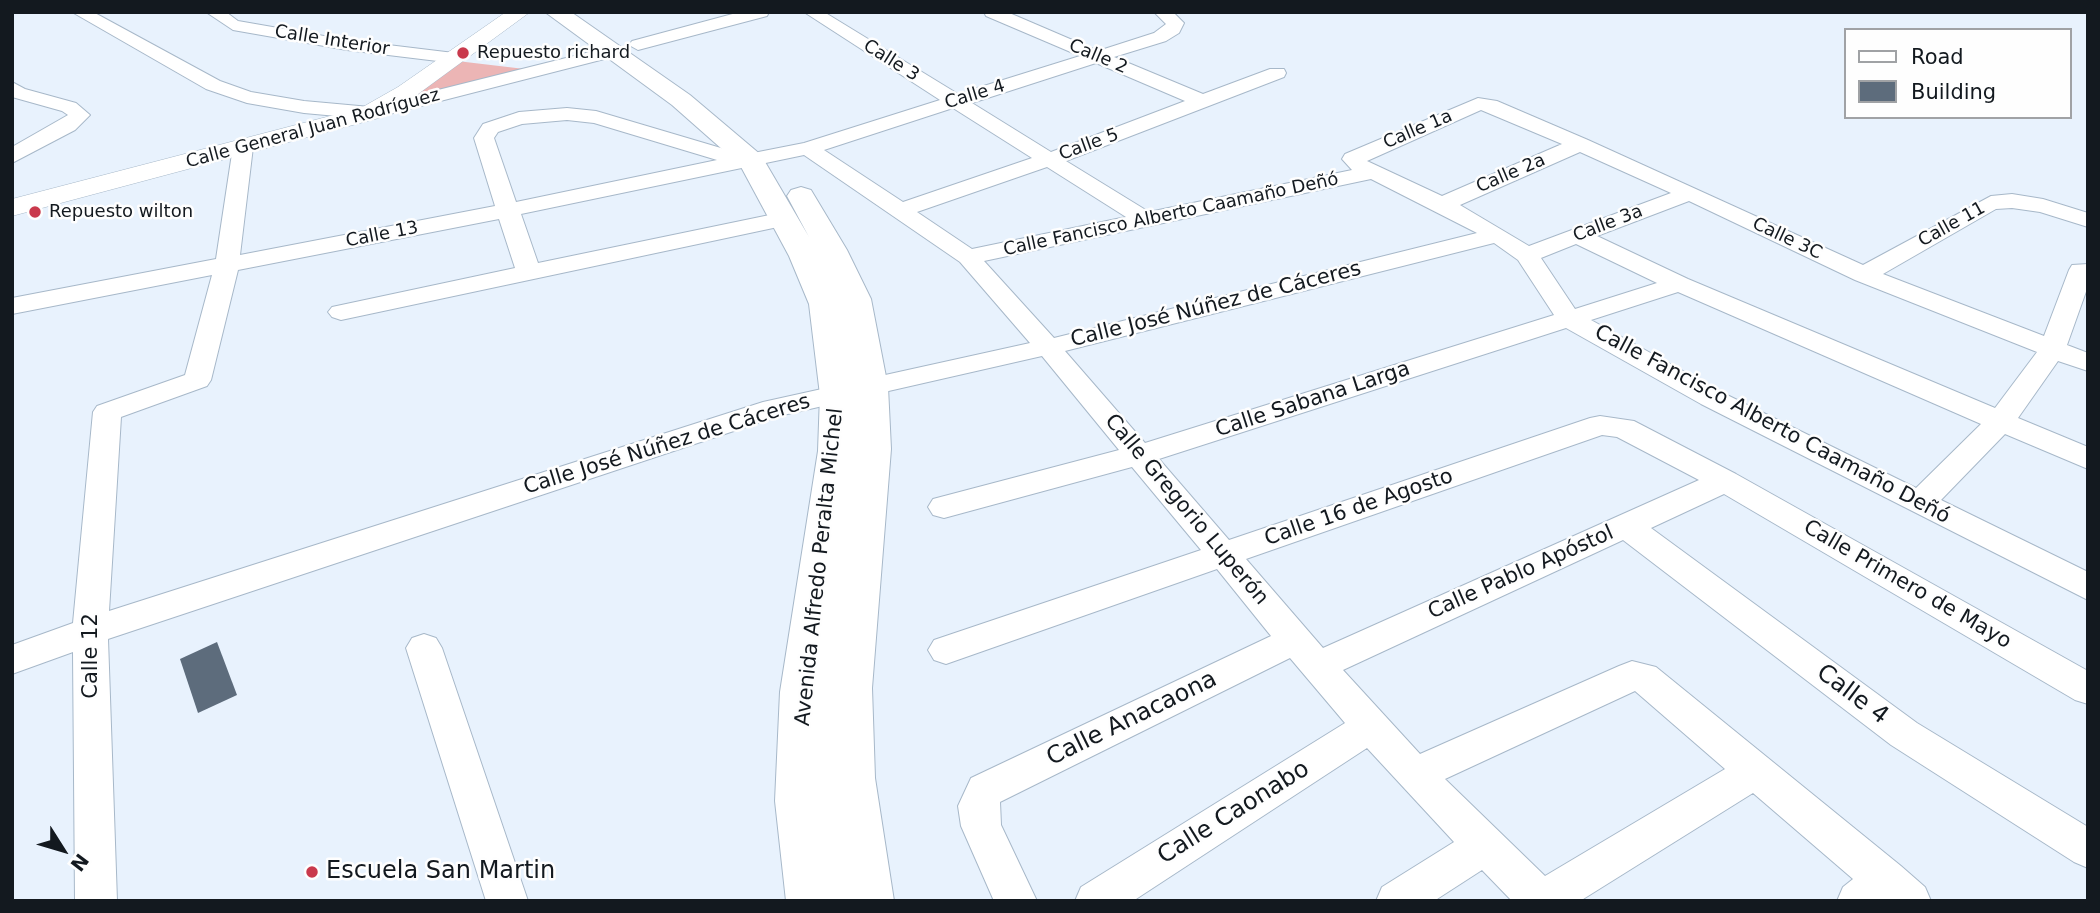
<!DOCTYPE html>
<meta charset="utf-8">
<style>
body{margin:0}
#map{position:relative;width:2100px;height:913px;overflow:hidden;background:#e8f2fd;font-family:"DejaVu Sans",sans-serif}
canvas{display:block}
.frame{position:absolute;inset:0;border:14px solid #13191f;pointer-events:none}
.legend{position:absolute;left:1844px;top:28px;width:228px;height:91px;box-sizing:border-box;background:#fefefe;border:2px solid #a0a2a5;margin:0;padding:9px 12px;list-style:none;font-size:21px;color:#13191f}
.legend li{display:flex;align-items:center;gap:14px;height:35px}
.legend b{width:35px;border:2px solid #a0a2a5}
.north{position:absolute;left:28px;top:815px;width:70px;height:70px;-webkit-text-stroke:5px #fefefe;paint-order:stroke;rotate:127deg;font-size:19px;font-weight:700;line-height:28px;text-align:center;color:#13191f}
.north::after{content:'';display:block;margin:auto;width:24px;height:32px;background:#13191f;clip-path:polygon(50% 0,100% 100%,50% 72%,0 100%)}
</style>
<div id="map">
<canvas width="2100" height="913"></canvas>
<div class="frame"></div>
<ul class="legend">
<li><b style="height:9px;background:#fff"></b>Road</li>
<li><b style="height:19px;background:#5d6c7c"></b>Building</li>
</ul>
<div class="north">N</div>
</div>
<script>
const g = document.querySelector('canvas').getContext('2d');
g.lineJoin = 'round';
function fillPath(path, color) {
  g.fillStyle = color;
  g.fill(path, 'evenodd');
}
function toPath(rows) {
  const path = new Path2D();
  for (const r of rows) {
    path.moveTo(r[0], r[1]);
    for (let i = 2; i < r.length; i += 2) path.lineTo(r[i], r[i + 1]);
  }
  return path;
}
function stroke(path, color, width, dash) {
  g.strokeStyle = color;
  g.lineWidth = width;
  g.lineCap = dash ? 'butt' : 'round';
  g.setLineDash(dash || []);
  g.stroke(path);
}
function write(font, color, halo, rows, align = 'center') {
  g.font = font + ' "DejaVu Sans",sans-serif';
  g.lineWidth = 5;
  g.setLineDash([]);
  g.textBaseline = 'middle';
  g.strokeStyle = halo;
  g.fillStyle = color;
  for (const [text, x, y, turn = 0] of rows) {
    g.save();
    g.translate(x, y);
    g.rotate((+turn || 0) * Math.PI / 180);
    g.textAlign = isNaN(turn) ? turn : align;
    if (halo) g.strokeText(text, 0, 0);
    g.fillText(text, 0, 0);
    g.restore();
  }
}
const green = toPath([
 [457,61,533,70,391,103]
]);
const building = toPath([
 [217,642,237,695,198,713,180,659]
]);
const minor = toPath([
 [72,12,93,12,220,81,251,92,304,101,370,107,614,46,623,51,620,55,370,119,304,113,247,103,206,89,72,12],
 [206,12,226,12,238,21,347,40,454,53,463,58,454,63,347,50,233,30,206,12],
 [740,12,769,12,767,16,638,50,629,45,632,41,740,12],
 [804,12,824,12,958,94,1080,56,986,16,984,12,1007,12,1098,51,1154,33,1166,24,1154,12,1173,12,1184,23,1179,33,1166,41,1114,57,1203,94,1270,69,1284,69,1286,73,1284,77,1066,161,1149,212,1352,170,1342,159,1345,154,1478,98,1497,101,1588,140,1863,265,1991,196,2012,194,2043,199,2088,213,2088,227,2040,212,2012,208,1996,209,1883,274,2044,336,2069,270,2072,265,2088,264,2088,286,2067,345,2088,353,2088,371,2058,361,2018,418,2088,447,2088,469,2005,434,1941,500,2088,572,2088,600,1701,404,1566,328,1159,459,1229,540,1590,418,1600,416,1634,421,1736,474,2088,671,2088,704,2075,700,1724,494,1651,528,1917,723,2088,827,2088,868,2074,862,1891,745,1623,540,1343,670,1420,754,1619,666,1632,661,1656,667,1901,866,1925,887,1931,901,1837,901,1843,887,1853,879,1753,793,1580,901,1512,901,1482,870,1434,901,1376,901,1382,887,1454,842,1367,748,1133,901,1075,901,1081,887,1345,723,1290,658,1000,802,1001,825,1037,901,994,901,961,826,958,806,971,778,1271,636,1217,569,946,664,934,660,928,650,934,640,1201,550,1132,467,944,518,933,515,928,507,933,499,1119,450,1042,356,779,416,108,639,117,901,75,901,73,652,12,674,12,645,73,623,93,412,97,406,185,375,212,275,12,314,12,298,216,259,233,147,236,143,243,141,250,143,253,147,240,255,495,206,474,138,483,124,519,112,567,108,596,111,731,151,738,156,804,143,940,100,804,12],
 [1096,63,1185,101,1051,152,972,103,1096,63],
 [953,108,1032,158,903,202,824,150,953,108],
 [1481,110,1562,144,1442,196,1367,161,1481,110],
 [567,120,594,123,717,160,516,202,494,138,498,132,522,124,567,120],
 [1580,152,1671,193,1529,246,1460,205,1580,152],
 [804,155,960,262,1030,343,763,402,109,611,121,417,207,386,211,380,238,270,499,219,515,268,332,307,328,312,332,317,341,320,792,224,795,219,792,214,784,212,538,263,521,214,804,155],
 [1047,167,1126,217,972,249,917,212,1047,167],
 [1371,179,1477,233,1054,338,984,261,1371,179],
 [1689,201,1855,280,2037,352,1995,408,1688,279,1597,236,1689,201],
 [1494,243,1518,260,1554,315,1145,443,1065,351,1494,243],
 [1576,244,1657,283,1575,309,1541,258,1576,244],
 [1678,292,1981,424,1916,488,1721,392,1591,320,1678,292],
 [1602,435,1617,437,1699,480,1323,648,1246,559,1602,435],
 [1635,691,1725,769,1545,876,1445,779,1635,691],
 [12,82,25,89,76,103,90,115,75,130,12,163,12,147,68,115,62,111,12,97,12,82],
 [424,634,436,638,442,648,528,901,486,901,406,648,412,638,424,634]
]);
const tertiary = toPath([
 [506,12,530,12,414,97,379,118,12,216,12,199,361,108,398,87,506,12]
]);
const secondary = toPath([
 [545,12,571,12,690,95,761,155,809,237,787,196,791,190,801,187,811,190,847,250,871,299,888,387,891,449,872,688,875,778,894,901,786,901,775,801,780,692,818,451,820,395,809,304,789,256,740,165,672,105,545,12]
]);
const markers = [
 [463,53,7,"#c9394c"],
 [35,212,7,"#c9394c"],
 [312,872,7,"#c9394c"]
];
const farStreetnames = [
 ["Calle Interior",332,41,9],
 ["Calle 2",1098,57,23],
 ["Calle 3",891,61,32],
 ["Calle 4",975,95,-17],
 ["Calle General Juan Rodríguez",313,129,-15],
 ["Calle 1a",1418,130,-23],
 ["Calle 5",1089,145,-20],
 ["Calle 2a",1511,174,-23],
 ["Calle Fancisco Alberto Caamaño Deñó",1171,215,-12],
 ["Calle 3a",1608,224,-21],
 ["Calle 11",1952,225,-29],
 ["Calle 13",382,235,-11],
 ["Calle 3C",1787,239,25]
];
const farPoinames = [
 ["Repuesto richard",477,53],
 ["Repuesto wilton",49,212]
];
const streetNames = [
 ["Calle José Núñez de Cáceres",1216,305,-14],
 ["Calle Sabana Larga",1313,400,-18],
 ["Calle Fancisco Alberto Caamaño Deñó",1772,425,28],
 ["Calle José Núñez de Cáceres",667,445,-17],
 ["Calle 16 de Agosto",1359,508,-19],
 ["Calle Gregorio Luperón",1186,510,50],
 ["Avenida Alfredo Peralta Michel",820,567,-84],
 ["Calle Pablo Apóstol",1521,573,-24],
 ["Calle Primero de Mayo",1907,585,30],
 ["Calle 12",92,656,-90]
];
const nearStreetnames = [
 ["Calle 4",1852,695,37],
 ["Calle Anacaona",1132,719,-26],
 ["Calle Caonabo",1234,813,-32]
];
const nearPoinames = [
 ["Escuela San Martin",326,872]
];
fillPath(green, '#ecb5b5');
fillPath(building, '#5d6c7c');
stroke(minor, '#a7b8c9', 2);
stroke(tertiary, '#a7b8c9', 1);
stroke(secondary, '#a7b8c9', 2);
fillPath(minor, '#fff');
fillPath(tertiary, '#fff');
fillPath(secondary, '#fff');
for (const [x, y, r, color] of markers) {
  const dot = new Path2D();
  dot.arc(x, y, r, 0, 2 * Math.PI);
  g.fillStyle = color;
  g.fill(dot);
  stroke(dot, '#fefefe', 2.5);
}
write('18px', '#13191f', '#fefefe', farStreetnames);
write('18px', '#13191f', '#fefefe', farPoinames, 'left');
write('21px', '#13191f', '#fefefe', streetNames);
write('24px', '#13191f', '#fefefe', nearStreetnames);
write('24px', '#13191f', '#fefefe', nearPoinames, 'left');
</script>
